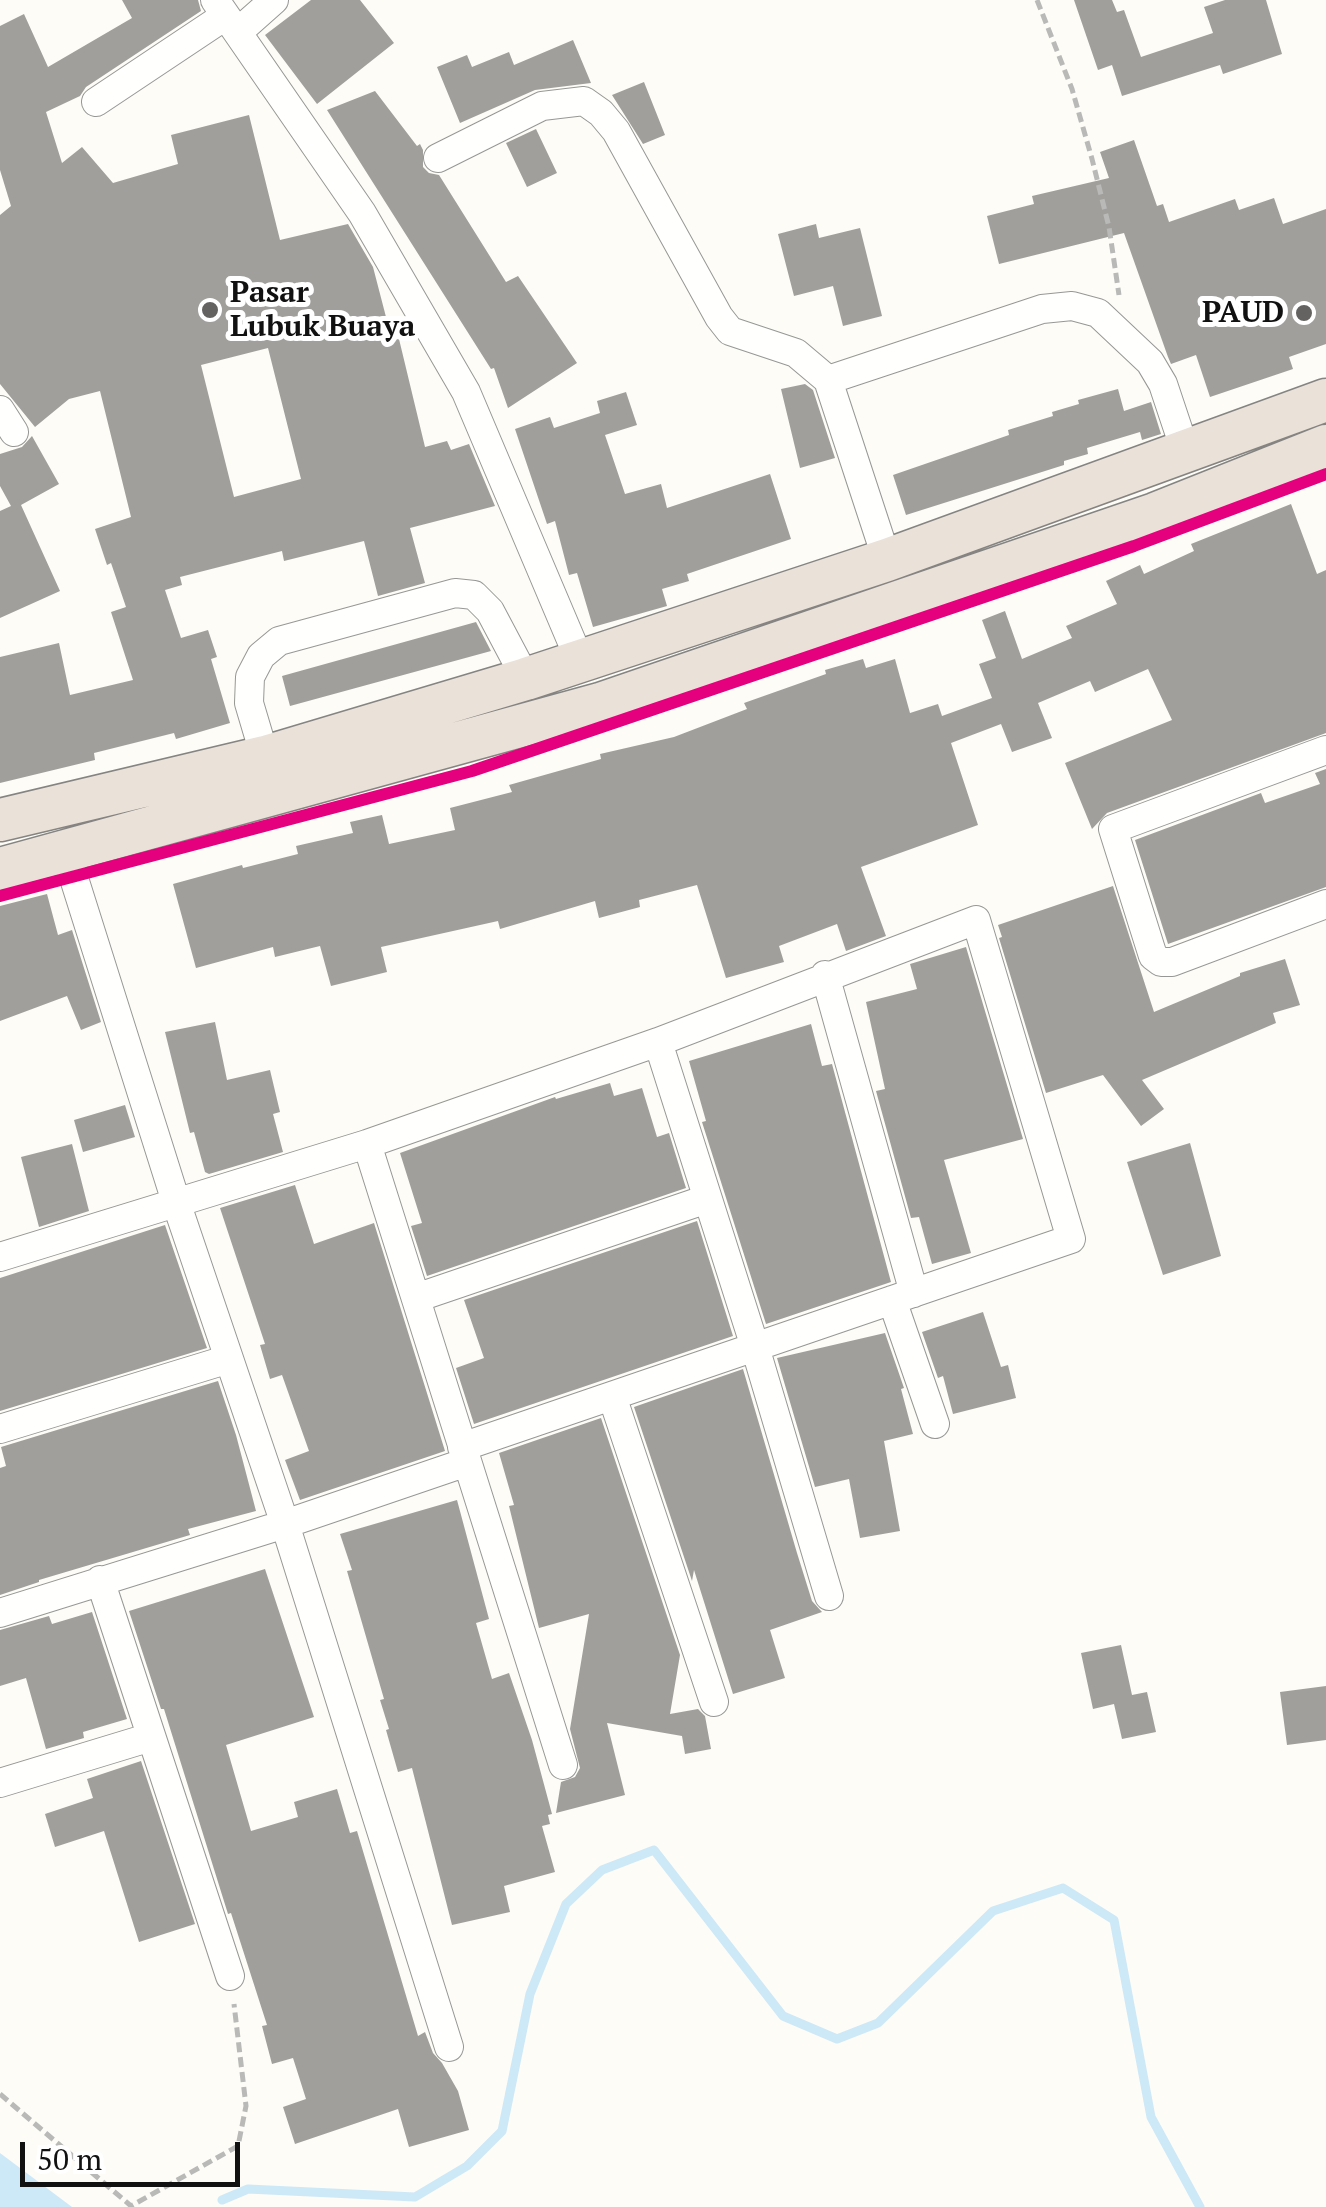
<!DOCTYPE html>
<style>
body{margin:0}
#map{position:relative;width:1326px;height:2207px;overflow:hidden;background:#fdfcf7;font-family:"PT Serif",serif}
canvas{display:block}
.scale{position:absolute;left:20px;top:2142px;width:220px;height:45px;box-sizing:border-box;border:5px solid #111;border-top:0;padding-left:12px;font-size:30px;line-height:35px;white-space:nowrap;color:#111;-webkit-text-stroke:8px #fff;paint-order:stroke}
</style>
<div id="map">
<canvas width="1326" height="2207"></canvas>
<div class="scale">50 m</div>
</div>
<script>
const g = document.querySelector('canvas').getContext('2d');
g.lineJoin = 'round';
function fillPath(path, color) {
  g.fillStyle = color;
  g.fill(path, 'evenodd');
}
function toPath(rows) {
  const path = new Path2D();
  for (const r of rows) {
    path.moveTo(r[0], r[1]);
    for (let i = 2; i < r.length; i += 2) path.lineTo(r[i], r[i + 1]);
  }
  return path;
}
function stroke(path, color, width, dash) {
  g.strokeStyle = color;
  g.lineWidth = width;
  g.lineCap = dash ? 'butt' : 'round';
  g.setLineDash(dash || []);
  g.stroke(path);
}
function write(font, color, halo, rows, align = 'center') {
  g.font = font + ' "PT Serif",serif';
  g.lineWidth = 10;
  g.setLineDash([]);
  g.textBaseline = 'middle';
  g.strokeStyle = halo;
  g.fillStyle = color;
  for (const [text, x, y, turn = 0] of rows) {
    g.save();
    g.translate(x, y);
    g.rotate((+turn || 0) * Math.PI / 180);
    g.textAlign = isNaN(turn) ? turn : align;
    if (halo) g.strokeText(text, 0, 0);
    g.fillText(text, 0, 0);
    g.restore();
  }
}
const water = toPath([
 [0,2153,72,2207,0,2207]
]);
const stream = toPath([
 [222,2200,248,2189,415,2197,467,2166,502,2131,530,1994,566,1904,602,1870,654,1850,783,2016,837,2039,878,2023,993,1911,1063,1888,1114,1920,1151,2117,1200,2207]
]);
const building = toPath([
 [122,0,198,0,201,11,86,87,80,96,46,112,62,163,82,147,113,183,178,164,171,135,249,115,280,240,348,224,373,267,392,340,399,339,425,447,447,441,451,450,469,444,495,506,410,528,425,583,378,596,364,541,284,561,282,551,180,577,182,585,165,590,181,638,208,630,217,657,211,659,230,723,176,739,174,733,94,753,95,760,0,783,0,657,59,643,70,695,133,680,111,612,126,607,111,563,107,565,95,529,131,517,100,391,69,399,35,427,0,384,0,215,11,206,0,170,0,26,24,14,48,67,132,18],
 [268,348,301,479,234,497,201,365],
 [311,0,360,0,394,43,317,104,265,35],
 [1074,0,1112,0,1117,12,1124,10,1141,57,1213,33,1204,7,1225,0,1266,0,1282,54,1223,74,1220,65,1122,96,1112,65,1098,70],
 [573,40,591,83,535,90,460,123,437,67,467,55,472,67,509,52,514,65],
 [644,82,665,135,643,144,612,95],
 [375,91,417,146,420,144,423,150,423,167,429,173,439,175,506,282,518,276,577,363,508,408,494,368,491,369,327,110],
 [536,129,557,173,527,187,506,143],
 [1134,140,1157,206,1163,204,1169,222,1235,199,1239,210,1274,198,1283,224,1326,209,1326,344,1289,357,1293,369,1210,397,1196,355,1171,364,1168,357,1124,233,999,264,987,216,1034,204,1032,196,1109,178,1100,152],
 [816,224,819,238,860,228,882,316,843,326,833,286,794,296,778,234],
 [805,384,813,390,835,458,800,468,781,389],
 [1118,389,1124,411,1151,402,1161,434,1142,440,1140,432,1087,448,1088,454,1064,461,1064,465,906,515,893,475,1009,435,1008,430,1053,416,1052,412,1079,404,1078,400],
 [626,392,637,425,605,435,625,494,661,484,667,508,770,474,791,539,687,574,689,581,662,589,667,606,593,627,577,573,569,575,555,521,547,524,515,429,550,417,554,428,600,413,597,401],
 [32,436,59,484,21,505,60,591,0,618,0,511,11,506,0,486,0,454,22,447],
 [1291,504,1317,574,1326,570,1326,733,1107,813,1092,829,1065,763,1172,720,1148,669,1095,692,1090,681,1038,703,1052,738,1012,752,1001,724,951,743,978,825,861,867,886,936,846,951,837,924,779,946,784,962,726,978,697,885,639,900,640,907,599,918,595,901,500,929,498,921,381,947,387,972,331,986,320,946,275,957,273,947,196,968,173,884,242,865,243,868,298,854,296,846,353,833,350,822,382,815,389,844,455,830,450,808,512,792,509,785,601,759,600,754,674,737,747,709,744,703,826,674,825,670,863,659,866,668,895,659,910,713,938,704,942,716,992,698,979,664,996,658,982,620,1005,611,1022,659,1072,638,1066,626,1117,604,1106,581,1140,565,1144,574,1194,551,1191,544],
 [476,622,491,651,290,706,282,676],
 [1326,769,1326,887,1168,944,1135,840,1261,793,1265,803,1320,784,1315,773],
 [1113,886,1154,1012,1240,976,1240,973,1285,959,1300,1005,1273,1013,1276,1023,1142,1080,1164,1109,1141,1126,1103,1075,1046,1093,999,938,1002,937,998,925],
 [47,894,58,935,72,930,101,1022,81,1030,67,996,0,1021,0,906],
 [966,947,1023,1139,944,1160,971,1253,932,1264,919,1217,911,1218,876,1091,885,1089,866,1002,917,989,910,964],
 [215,1022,227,1080,270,1070,280,1112,273,1114,283,1152,209,1174,205,1172,194,1132,190,1133,165,1032],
 [811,1024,822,1066,832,1064,891,1282,766,1324,702,1122,706,1121,689,1061],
 [610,1083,614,1096,642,1088,657,1137,669,1133,686,1188,427,1276,411,1226,422,1223,400,1153,555,1097,556,1099],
 [125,1105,135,1137,83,1152,74,1120],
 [1190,1143,1221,1256,1163,1275,1127,1162],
 [72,1144,89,1211,39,1227,21,1157],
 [295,1185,314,1244,374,1223,445,1451,300,1500,285,1460,309,1451,282,1375,270,1379,260,1345,265,1344,220,1208],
 [697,1221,733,1336,474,1424,456,1368,484,1358,464,1300],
 [165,1225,207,1348,0,1411,0,1278],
 [983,1312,1001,1367,1008,1365,1016,1398,953,1414,943,1376,938,1378,922,1332],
 [885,1333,904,1388,901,1389,913,1434,884,1441,900,1531,860,1538,849,1479,815,1487,777,1358],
 [743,1369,797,1553,812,1601,822,1612,770,1630,785,1678,733,1694,694,1570,692,1581,634,1407],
 [218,1381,236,1435,256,1511,188,1529,190,1535,39,1580,39,1582,0,1595,0,1468,6,1466,1,1447],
 [601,1418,680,1655,670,1714,698,1709,705,1716,711,1749,685,1754,682,1736,607,1723,625,1795,556,1813,561,1782,575,1777,580,1768,570,1729,589,1614,539,1628,509,1506,514,1505,499,1453],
 [457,1500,489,1619,476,1623,492,1679,509,1673,532,1740,552,1814,548,1815,550,1824,542,1826,555,1872,504,1886,510,1912,452,1925,412,1768,398,1772,386,1730,389,1729,380,1700,384,1699,347,1571,352,1570,340,1534],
 [265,1569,314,1717,226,1745,251,1831,298,1817,294,1802,337,1789,350,1833,357,1831,418,2036,425,2032,433,2053,442,2063,458,2091,469,2130,409,2147,398,2109,295,2144,283,2107,306,2099,293,2058,272,2064,262,2026,267,2025,231,1913,228,1914,164,1709,161,1709,129,1611],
 [92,1612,127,1719,83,1732,84,1738,46,1749,26,1678,0,1686,0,1630,49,1616,52,1624],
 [1121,1645,1132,1695,1147,1692,1156,1732,1122,1739,1114,1704,1093,1709,1081,1653],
 [1326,1686,1326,1740,1287,1745,1280,1692],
 [141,1761,195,1924,139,1942,104,1831,55,1847,45,1814,93,1798,87,1779]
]);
const path = toPath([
 [1037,0,1072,89,1092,159,1109,227,1119,295],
 [0,2094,131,2206,238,2146,246,2106,234,2004]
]);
const minor = toPath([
 [215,0,362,213,466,392,580,661],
 [238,32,274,0],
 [96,102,225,16],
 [438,158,542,106,584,101,601,113,616,131,719,317,730,331,796,353,828,380],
 [0,410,14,432],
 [887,560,828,380,1042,309,1072,306,1098,313,1150,362,1163,384,1185,450],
 [1326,750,1113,829,1153,956,1161,962,1172,962,1326,904],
 [265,757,249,703,250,677,261,656,279,641,455,593,474,595,490,611,526,679],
 [66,853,177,1205,285,1524,449,2047],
 [825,975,914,1293],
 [658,1042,755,1347,829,1596],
 [367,1144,563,1765],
 [0,1257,367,1144,658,1042,976,920,1071,1239,462,1447],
 [416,1298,707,1199],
 [892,1300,935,1424],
 [612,1396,714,1702],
 [0,1429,229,1359],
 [100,1580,230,1976],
 [0,1613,285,1524,467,1462],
 [0,1783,151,1737]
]);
const highway = toPath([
 [0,820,265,757,526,679,887,560,1326,400],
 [0,869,600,704,1155,514,1326,446]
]);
const rail1 = toPath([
 [0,896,472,771,1134,546,1326,474]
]);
const markers = [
 [210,310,10,"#646362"],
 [1304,313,10,"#646362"]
];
const poiNames = [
 ["Pasar",230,293],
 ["Lubuk Buaya",230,327],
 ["PAUD",1284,313,"right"]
];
fillPath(water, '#cde8f7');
stroke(stream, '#cde8f7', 9);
fillPath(building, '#a19f9c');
stroke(minor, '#979795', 30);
stroke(highway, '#858482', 45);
stroke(path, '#b9b9b8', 5, [10, 5]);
stroke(minor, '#fffffe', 28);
stroke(highway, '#eae1d8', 42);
stroke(rail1, '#e5007d', 12);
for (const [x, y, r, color] of markers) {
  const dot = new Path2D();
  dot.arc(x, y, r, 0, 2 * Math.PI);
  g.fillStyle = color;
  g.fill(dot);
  stroke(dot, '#fff', 4);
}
write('bold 30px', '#111', '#fff', poiNames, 'left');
</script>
